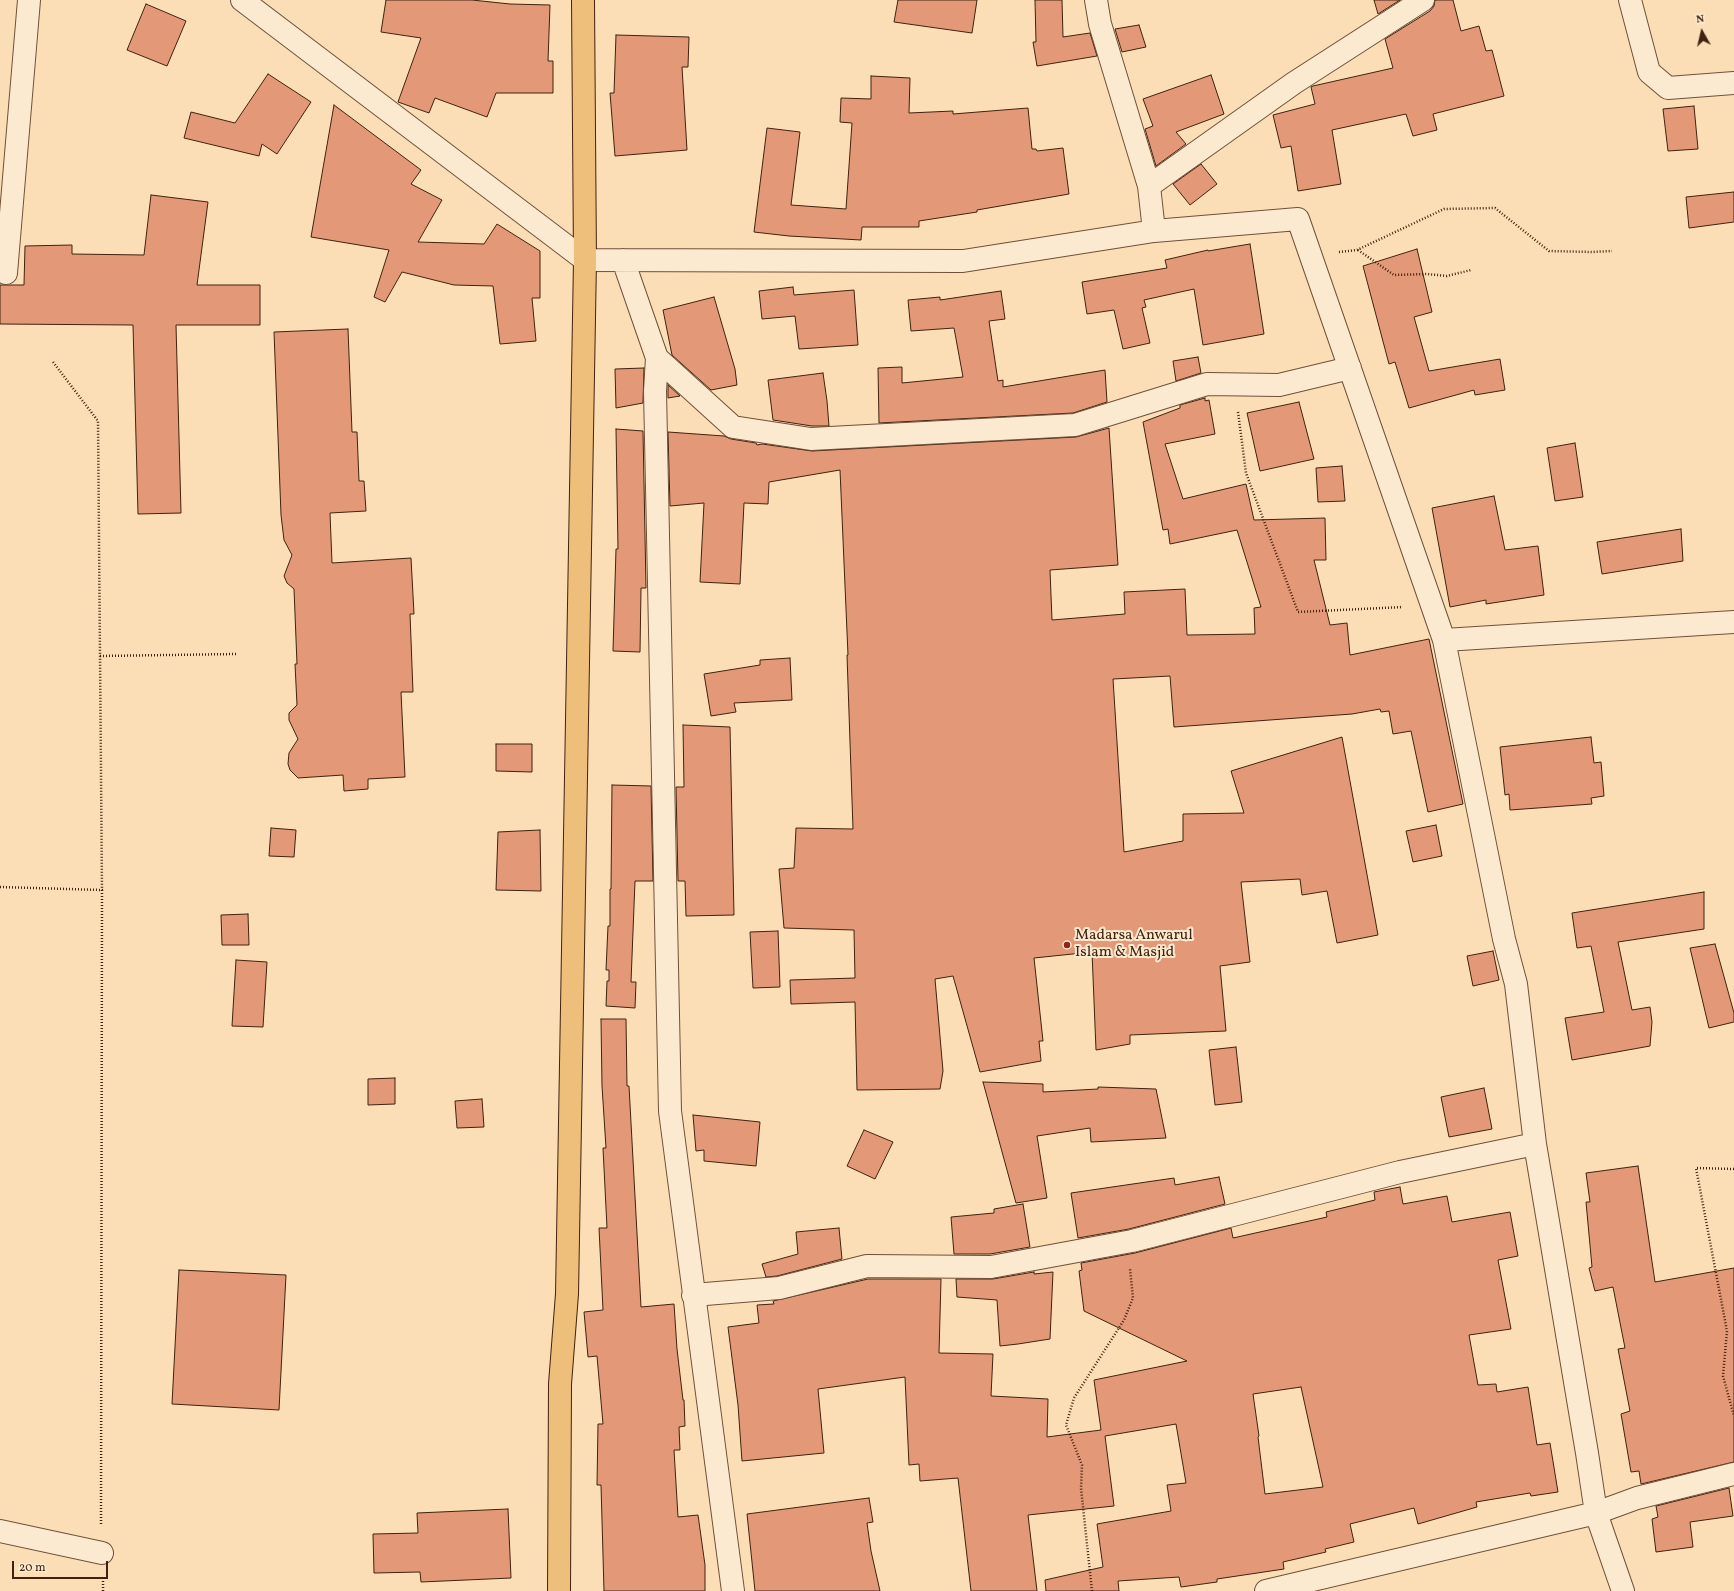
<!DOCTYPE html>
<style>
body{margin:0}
#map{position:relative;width:1734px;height:1591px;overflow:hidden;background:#fbdeb6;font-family:Vollkorn,serif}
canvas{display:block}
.north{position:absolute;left:1682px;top:12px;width:40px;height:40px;-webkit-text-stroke:3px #fcead0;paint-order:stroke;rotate:352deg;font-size:11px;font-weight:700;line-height:16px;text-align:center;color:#40220f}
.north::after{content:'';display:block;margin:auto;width:14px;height:18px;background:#40220f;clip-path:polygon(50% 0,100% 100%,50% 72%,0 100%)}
.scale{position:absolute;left:12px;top:1561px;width:96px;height:18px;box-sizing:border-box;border:2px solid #40220f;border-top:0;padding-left:5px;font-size:12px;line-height:14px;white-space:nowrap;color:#40220f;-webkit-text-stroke:3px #fcead0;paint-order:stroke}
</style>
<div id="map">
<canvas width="1734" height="1591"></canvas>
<div class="north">N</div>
<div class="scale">20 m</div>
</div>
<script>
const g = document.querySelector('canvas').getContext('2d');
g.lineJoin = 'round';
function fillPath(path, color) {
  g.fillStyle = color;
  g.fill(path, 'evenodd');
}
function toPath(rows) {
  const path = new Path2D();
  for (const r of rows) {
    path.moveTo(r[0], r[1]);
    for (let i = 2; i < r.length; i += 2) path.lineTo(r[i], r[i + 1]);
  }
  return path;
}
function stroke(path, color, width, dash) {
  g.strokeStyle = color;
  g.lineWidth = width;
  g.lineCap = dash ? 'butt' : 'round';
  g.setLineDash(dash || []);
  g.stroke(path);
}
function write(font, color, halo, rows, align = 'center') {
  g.font = font + ' Vollkorn,serif';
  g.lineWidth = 4;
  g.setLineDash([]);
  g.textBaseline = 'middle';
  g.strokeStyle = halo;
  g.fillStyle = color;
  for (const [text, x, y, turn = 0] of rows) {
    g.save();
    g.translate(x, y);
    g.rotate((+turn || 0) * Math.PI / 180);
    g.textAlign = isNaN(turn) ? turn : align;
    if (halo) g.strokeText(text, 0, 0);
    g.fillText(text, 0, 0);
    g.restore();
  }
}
const building = toPath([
 [386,0,472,0,510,4,550,5,548,61,553,61,553,93,496,93,487,117,435,98,429,113,398,102,421,38,381,32,386,0],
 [898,0,977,0,972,33,894,22,898,0],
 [1035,0,1062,0,1063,37,1090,33,1097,56,1037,66,1033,42,1036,42,1035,0],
 [1374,0,1400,0,1378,14,1374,0],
 [1435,0,1453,0,1461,31,1479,26,1486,51,1492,50,1504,96,1433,114,1437,130,1413,136,1406,114,1332,130,1341,184,1298,191,1291,146,1281,148,1273,115,1315,104,1311,87,1313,86,1393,68,1385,39,1430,11,1434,6,1435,0],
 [146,4,186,21,167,66,127,50,146,4],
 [1139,25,1146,47,1122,52,1115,29,1139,25],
 [616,35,689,37,688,67,682,67,687,150,615,156,610,93,614,93,616,35],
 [268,74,311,102,277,154,262,144,259,156,184,138,191,112,235,123,268,74],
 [1211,75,1224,114,1176,132,1186,144,1156,166,1145,129,1153,126,1143,99,1211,75],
 [871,76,910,78,909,113,953,111,953,114,1028,108,1032,149,1036,149,1037,151,1063,148,1069,194,977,210,977,212,919,221,919,227,862,227,861,240,789,236,754,232,767,128,800,132,791,205,846,209,852,123,840,122,841,98,871,99,871,76],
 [334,105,421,170,411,184,442,200,418,242,484,244,497,224,540,251,540,298,532,298,536,341,500,344,493,286,454,285,402,272,385,302,374,297,389,250,311,237,334,105],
 [1694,106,1698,149,1668,151,1663,109,1694,106],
 [1201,164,1217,184,1190,205,1173,184,1201,164],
 [1734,192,1734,222,1689,228,1686,197,1734,192],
 [151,195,208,202,197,285,260,285,260,325,176,325,181,513,138,514,133,325,0,324,0,285,24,285,25,246,72,245,72,254,144,255,151,195],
 [1250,244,1264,334,1203,345,1194,289,1144,300,1146,307,1142,308,1150,343,1123,349,1114,310,1087,314,1082,282,1167,268,1165,260,1208,250,1208,251,1250,244],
 [1417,249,1432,312,1414,317,1429,371,1500,359,1505,390,1475,395,1474,390,1409,408,1395,362,1389,364,1363,266,1417,249],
 [793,287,794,295,854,290,858,345,799,349,795,316,762,319,759,291,793,287],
 [1001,291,1005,319,989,321,998,381,1003,380,1003,387,1105,370,1107,402,1073,413,879,423,878,368,902,367,902,383,963,377,954,328,911,331,908,300,940,297,940,300,1001,291],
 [714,297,735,369,737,385,711,390,672,355,663,310,714,297],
 [348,329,352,432,357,432,359,481,364,481,366,511,330,513,332,563,411,558,414,614,410,614,413,692,401,692,405,777,368,779,368,789,344,791,343,775,298,778,290,770,288,764,289,753,298,739,289,720,289,713,297,705,295,664,297,664,294,589,287,583,284,576,292,555,284,540,281,515,274,332,348,329],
 [1198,357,1201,373,1176,381,1173,361,1198,357],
 [644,368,643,403,616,408,615,369,644,368],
 [823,373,827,401,829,426,812,426,773,420,768,380,823,373],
 [668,385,680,396,668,398,668,385],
 [1205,398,1205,401,1209,400,1215,434,1165,444,1183,499,1246,484,1254,520,1325,518,1326,560,1314,560,1330,625,1347,623,1350,655,1429,639,1463,804,1428,812,1411,731,1393,734,1389,711,1381,712,1380,709,1352,714,1174,727,1170,676,1113,679,1124,852,1183,841,1183,814,1244,813,1231,771,1342,737,1378,935,1337,943,1327,891,1302,895,1300,879,1241,882,1250,962,1220,966,1226,1031,1130,1035,1130,1044,1096,1050,1092,952,1034,958,1043,1041,1039,1041,1041,1061,980,1072,953,976,935,979,943,1071,940,1089,857,1090,855,1002,791,1004,790,980,855,978,854,930,784,928,779,869,794,868,796,828,853,829,847,655,848,655,840,470,769,482,768,504,744,503,740,584,700,582,704,503,670,506,668,432,724,436,731,439,756,443,757,445,762,444,812,451,1076,437,1109,428,1118,565,1050,570,1052,620,1125,614,1124,592,1185,589,1187,635,1255,634,1254,608,1261,607,1237,530,1170,544,1168,529,1163,530,1143,422,1180,408,1180,405,1205,398],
 [1299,402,1314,459,1260,471,1247,413,1299,402],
 [616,429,643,431,646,588,641,588,640,652,613,651,616,549,618,549,616,429],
 [1575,443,1583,497,1555,501,1547,448,1575,443],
 [1342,466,1345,501,1318,502,1316,468,1342,466],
 [1494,496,1505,550,1538,546,1544,595,1486,604,1486,600,1450,607,1432,508,1494,496],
 [1681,529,1683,561,1602,574,1597,542,1681,529],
 [790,658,792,700,734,703,736,712,711,716,704,674,760,665,760,660,790,658],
 [683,725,730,727,734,915,686,916,685,881,678,881,676,787,684,787,683,725],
 [1591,737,1594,763,1601,762,1604,796,1591,798,1592,804,1510,810,1509,794,1505,795,1500,747,1591,737],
 [496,744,532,744,532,772,496,771,496,744],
 [612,785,651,786,653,881,635,881,631,982,636,982,635,1008,606,1006,607,981,609,981,609,970,606,970,608,926,610,926,610,889,611,889,612,785],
 [1436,825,1442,856,1413,862,1406,831,1436,825],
 [271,828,296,830,294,857,269,856,271,828],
 [540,830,541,891,496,890,498,832,540,830],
 [1704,892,1704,929,1618,942,1632,1010,1650,1007,1652,1022,1650,1046,1572,1060,1565,1018,1604,1012,1591,946,1577,948,1572,913,1704,892],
 [248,914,249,945,222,945,221,915,248,914],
 [778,931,780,987,753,988,750,932,778,931],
 [1715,944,1734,1013,1734,1022,1709,1028,1690,948,1715,944],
 [1493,951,1499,980,1473,986,1467,956,1493,951],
 [236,960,267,962,263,1027,232,1026,236,960],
 [601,1019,626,1019,627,1086,629,1086,641,1307,674,1304,677,1349,683,1400,684,1400,685,1426,679,1427,680,1450,674,1450,678,1517,698,1515,705,1565,705,1591,604,1591,601,1485,597,1485,598,1424,603,1424,597,1356,588,1357,584,1312,603,1310,599,1228,607,1228,603,1148,606,1148,602,1086,601,1019],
 [1236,1047,1242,1102,1215,1105,1209,1050,1236,1047],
 [395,1078,395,1104,368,1105,368,1079,395,1078],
 [983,1082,1043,1084,1043,1092,1098,1089,1098,1087,1156,1089,1166,1138,1091,1142,1090,1128,1037,1136,1047,1198,1016,1203,983,1082],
 [1484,1088,1492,1129,1449,1137,1441,1097,1484,1088],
 [482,1099,484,1127,457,1128,455,1101,482,1099],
 [693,1115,760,1122,756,1166,704,1161,704,1150,696,1151,693,1115],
 [864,1130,893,1142,875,1179,847,1166,864,1130],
 [1638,1166,1655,1282,1734,1268,1734,1462,1641,1484,1639,1471,1631,1472,1621,1414,1630,1411,1618,1349,1625,1348,1613,1287,1595,1291,1589,1268,1592,1267,1586,1202,1590,1202,1586,1173,1638,1166],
 [1219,1177,1225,1204,1129,1229,1078,1238,1071,1193,1174,1178,1175,1185,1219,1177],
 [1400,1187,1403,1204,1447,1196,1452,1222,1510,1212,1518,1256,1498,1260,1511,1329,1469,1335,1478,1385,1496,1384,1497,1392,1528,1387,1537,1445,1550,1443,1558,1492,1531,1496,1530,1493,1476,1502,1477,1507,1418,1524,1414,1508,1350,1524,1354,1542,1325,1549,1326,1552,1283,1562,1284,1569,1217,1579,1217,1582,1181,1587,1179,1577,1118,1581,1119,1591,1046,1591,1045,1580,1103,1567,1097,1524,1171,1511,1167,1485,1186,1483,1176,1424,1105,1436,1114,1506,1028,1515,1037,1591,971,1591,958,1478,920,1481,919,1464,909,1465,905,1377,818,1389,824,1453,742,1461,738,1405,728,1327,759,1323,757,1305,774,1304,773,1301,868,1279,941,1279,939,1353,993,1354,991,1396,1048,1399,1047,1437,1101,1430,1094,1380,1187,1361,1084,1311,1079,1271,1082,1270,1081,1263,1135,1253,1231,1228,1233,1238,1327,1217,1326,1212,1375,1200,1374,1192,1400,1187],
 [1301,1387,1323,1487,1265,1494,1258,1437,1259,1436,1253,1394,1301,1387],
 [1023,1204,1030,1247,990,1254,954,1254,951,1217,994,1213,994,1209,1023,1204],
 [839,1228,842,1259,777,1276,766,1277,762,1264,798,1254,796,1232,839,1228],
 [179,1270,286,1275,279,1410,172,1404,179,1270],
 [1034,1272,1034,1274,1053,1272,1050,1339,1018,1344,1000,1346,997,1300,957,1297,956,1279,993,1279,1034,1272],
 [1729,1488,1733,1516,1690,1522,1693,1547,1656,1552,1652,1519,1658,1517,1656,1506,1729,1488],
 [869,1498,873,1522,867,1523,871,1551,880,1591,755,1591,747,1514,869,1498],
 [508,1509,511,1578,421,1582,420,1572,374,1573,373,1534,418,1533,417,1513,508,1509]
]);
const path = toPath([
 [1358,250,1394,275,1427,274,1447,276,1471,270],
 [1339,252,1357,250,1444,209,1495,208,1549,251,1592,252,1612,251],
 [53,362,98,421,102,890],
 [1238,412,1246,473,1298,612,1403,607],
 [100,656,236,654],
 [0,887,102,890,101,1524],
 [1734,1169,1696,1168,1727,1331,1723,1376,1734,1416],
 [103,1581,103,1591],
 [1092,1591,1081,1488,1082,1465,1066,1425,1074,1398,1124,1320,1133,1298,1130,1269]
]);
const minor = toPath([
 [242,0,585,260,963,261,1154,231,1298,219,1444,640,1504,939,1516,984,1535,1144,1400,1172,1132,1241,991,1267,867,1266,779,1288,693,1295],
 [1096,0,1100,24,1149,186,1154,231],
 [1630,0,1649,72,1668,88,1734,83],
 [1149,186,1294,83,1423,0],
 [623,260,657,358,733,427,811,439,1075,425,1207,384,1279,385,1350,368],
 [6,273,29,0],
 [657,358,655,391,670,1111,733,1591],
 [1444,640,1734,622],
 [1535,1144,1587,1453,1596,1513,1623,1591],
 [0,1531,102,1553],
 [1266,1591,1596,1513,1637,1498,1734,1474]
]);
const major = toPath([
 [559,1591,560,1384,567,1294,585,260,583,0]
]);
const markers = [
 [1067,945,4,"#8f2418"]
];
const poiNames = [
 ["Madarsa Anwarul",1075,936],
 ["Islam & Masjid",1075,953]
];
fillPath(building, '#e39878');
stroke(building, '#40220f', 1);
stroke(minor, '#6f5139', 24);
stroke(major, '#40220f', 24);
stroke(path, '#40220f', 2.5, [1, 2]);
stroke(minor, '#fcead0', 22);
stroke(major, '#eebf7b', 22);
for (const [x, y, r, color] of markers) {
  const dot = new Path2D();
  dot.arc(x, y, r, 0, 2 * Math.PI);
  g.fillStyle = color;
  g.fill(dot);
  stroke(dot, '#fcead0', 1.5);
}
write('15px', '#40220f', '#fcead0', poiNames, 'left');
</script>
